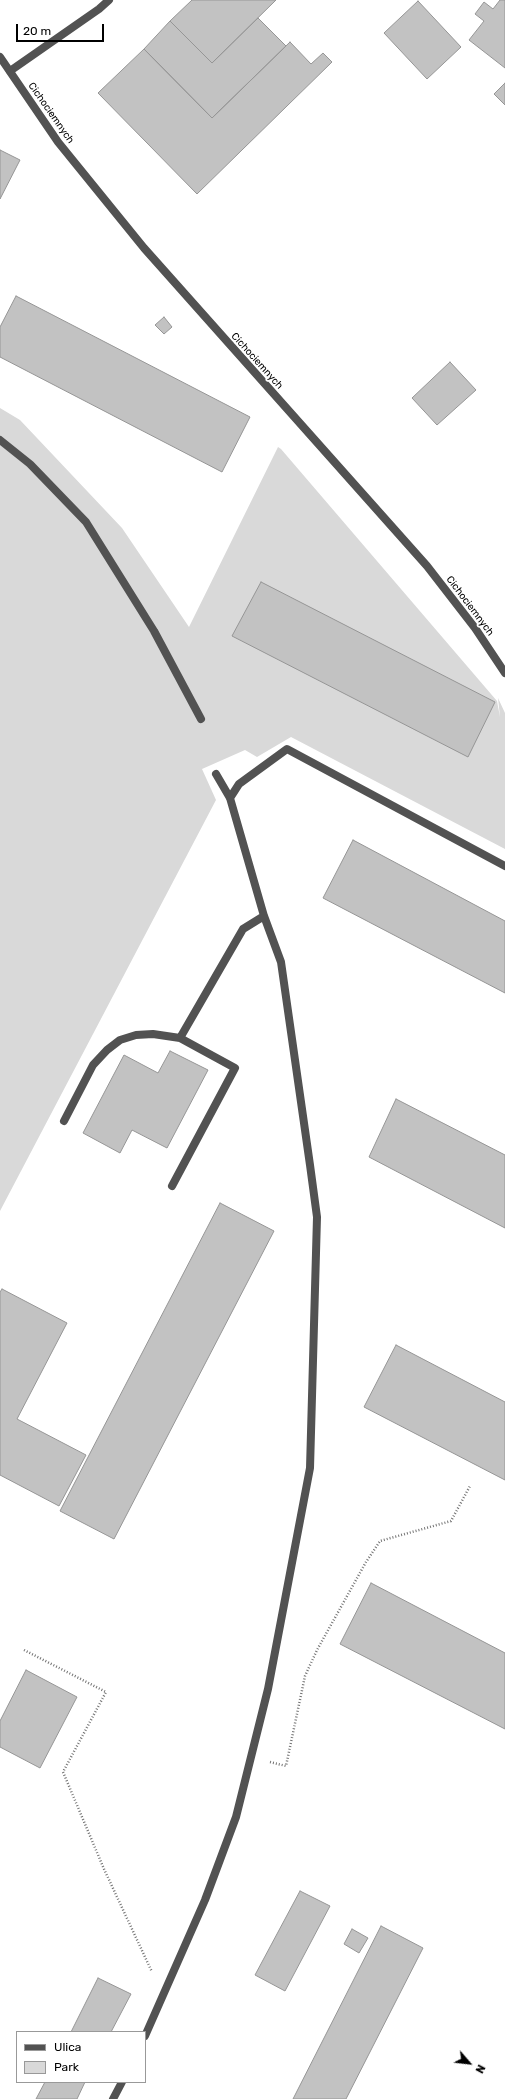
<!DOCTYPE html>
<style>
body{margin:0}
#map{position:relative;width:505px;height:2099px;overflow:hidden;background:#fff;font-family:Rubik,sans-serif}
canvas{display:block}
.legend{position:absolute;left:16px;top:2031px;width:130px;height:52px;box-sizing:border-box;background:#fff;border:1px solid #999;margin:0;padding:5px 7px;list-style:none;font-size:12px;color:#000}
.legend li{display:flex;align-items:center;gap:8px;height:20px}
.legend b{width:20px;border:1px solid #999}
.north{position:absolute;left:449px;top:2043px;width:40px;height:40px;-webkit-text-stroke:3px #fff;paint-order:stroke;rotate:118deg;font-size:11px;font-weight:700;line-height:16px;text-align:center;color:#000}
.north::after{content:'';display:block;margin:auto;width:14px;height:18px;background:#000;clip-path:polygon(50% 0,100% 100%,50% 72%,0 100%)}
.scale{position:absolute;left:16px;top:24px;width:88px;height:18px;box-sizing:border-box;border:2px solid #000;border-top:0;padding-left:5px;font-size:12px;line-height:14px;white-space:nowrap;color:#000;-webkit-text-stroke:3px #fff;paint-order:stroke}
</style>
<div id="map">
<canvas width="505" height="2099"></canvas>
<ul class="legend">
<li><b style="height:5px;background:#525252"></b>Ulica</li>
<li><b style="height:11px;background:#d9d9d9"></b>Park</li>
</ul>
<div class="north">N</div>
<div class="scale">20 m</div>
</div>
<script>
const g = document.querySelector('canvas').getContext('2d');
g.lineJoin = 'round';
function fillPath(path, color) {
  g.fillStyle = color;
  g.fill(path, 'evenodd');
}
function toPath(rows) {
  const path = new Path2D();
  for (const r of rows) {
    path.moveTo(r[0], r[1]);
    for (let i = 2; i < r.length; i += 2) path.lineTo(r[i], r[i + 1]);
  }
  return path;
}
function stroke(path, color, width, dash) {
  g.strokeStyle = color;
  g.lineWidth = width;
  g.lineCap = dash ? 'butt' : 'round';
  g.setLineDash(dash || []);
  g.stroke(path);
}
function write(font, color, halo, rows, align = 'center') {
  g.font = font + ' Rubik,sans-serif';
  g.lineWidth = 3.5;
  g.setLineDash([]);
  g.textBaseline = 'middle';
  g.strokeStyle = halo;
  g.fillStyle = color;
  for (const [text, x, y, turn = 0] of rows) {
    g.save();
    g.translate(x, y);
    g.rotate((+turn || 0) * Math.PI / 180);
    g.textAlign = isNaN(turn) ? turn : align;
    if (halo) g.strokeText(text, 0, 0);
    g.fillText(text, 0, 0);
    g.restore();
  }
}
const green = toPath([
 [0,408,20,420,122,528,189,627,278,447,281,449,497,701,500,717,498,698,505,713,505,849,291,737,257,757,245,750,202,769,216,800,0,1211]
]);
const building = toPath([
 [192,0,276,0,212,63,170,21,192,0],
 [500,0,505,0,505,68,469,40,484,21,475,14,484,2,493,9,500,0],
 [418,1,461,47,427,79,384,33,418,1],
 [258,18,286,46,212,118,144,49,170,21,212,63,258,18],
 [290,42,311,64,323,53,332,62,197,194,98,93,144,49,212,118,290,42],
 [505,83,505,105,494,94,505,83],
 [0,150,20,160,0,199,0,150],
 [16,296,250,417,222,472,0,357,0,327,16,296],
 [164,317,172,327,164,334,155,325,164,317],
 [450,362,476,390,437,425,412,398,450,362],
 [261,582,495,702,468,757,232,636,261,582],
 [353,840,505,921,505,993,323,898,353,840],
 [170,1051,208,1070,167,1148,132,1130,120,1153,83,1133,124,1055,158,1073,170,1051],
 [396,1099,505,1155,505,1228,369,1157,396,1099],
 [220,1203,274,1231,114,1539,60,1511,220,1203],
 [2,1289,67,1323,17,1419,86,1455,59,1506,0,1475,0,1292,2,1289],
 [396,1345,505,1402,505,1480,364,1407,396,1345],
 [371,1583,505,1653,505,1729,340,1644,371,1583],
 [26,1670,77,1697,40,1768,0,1747,0,1721,26,1670],
 [300,1891,330,1906,285,1991,255,1975,300,1891],
 [381,1926,423,1948,346,2099,293,2099,381,1926],
 [352,1929,368,1938,359,1953,344,1944,352,1929],
 [98,1978,131,1994,111,2032,71,2032,98,1978],
 [45,2082,85,2082,77,2099,36,2099,45,2082]
]);
const path = toPath([
 [24,1650,106,1692,63,1772,104,1869,152,1972],
 [270,1762,286,1766,305,1676,317,1650,366,1562,380,1541,451,1521,470,1486]
]);
const service = toPath([
 [10,71,99,9,109,0],
 [0,440,30,464,86,522,154,631,201,719],
 [230,798,239,784,287,749,505,866],
 [64,1121,93,1065,107,1050,120,1040,136,1035,153,1034,180,1038],
 [172,1186,235,1068,180,1038,243,929,264,916],
 [145,2036,205,1900,236,1817,268,1689,310,1468,317,1217,310,1165,281,962,264,916,230,798,216,774],
 [113,2099,122,2082]
]);
const minor = toPath([
 [0,57,58,142,144,248,427,566,475,628,505,673]
]);
const streetNames = [
 ["Cichociemnych",51,113,55],
 ["Cichociemnych",257,361,48],
 ["Cichociemnych",470,606,53]
];
fillPath(green, '#d9d9d9');
fillPath(building, '#c2c2c2');
stroke(building, '#969696', 1);
stroke(path, '#747474', 2.5, [1, 2]);
stroke(service, '#525252', 8);
stroke(minor, '#525252', 8);
write('10px', '#000', '#fff', streetNames);
</script>
